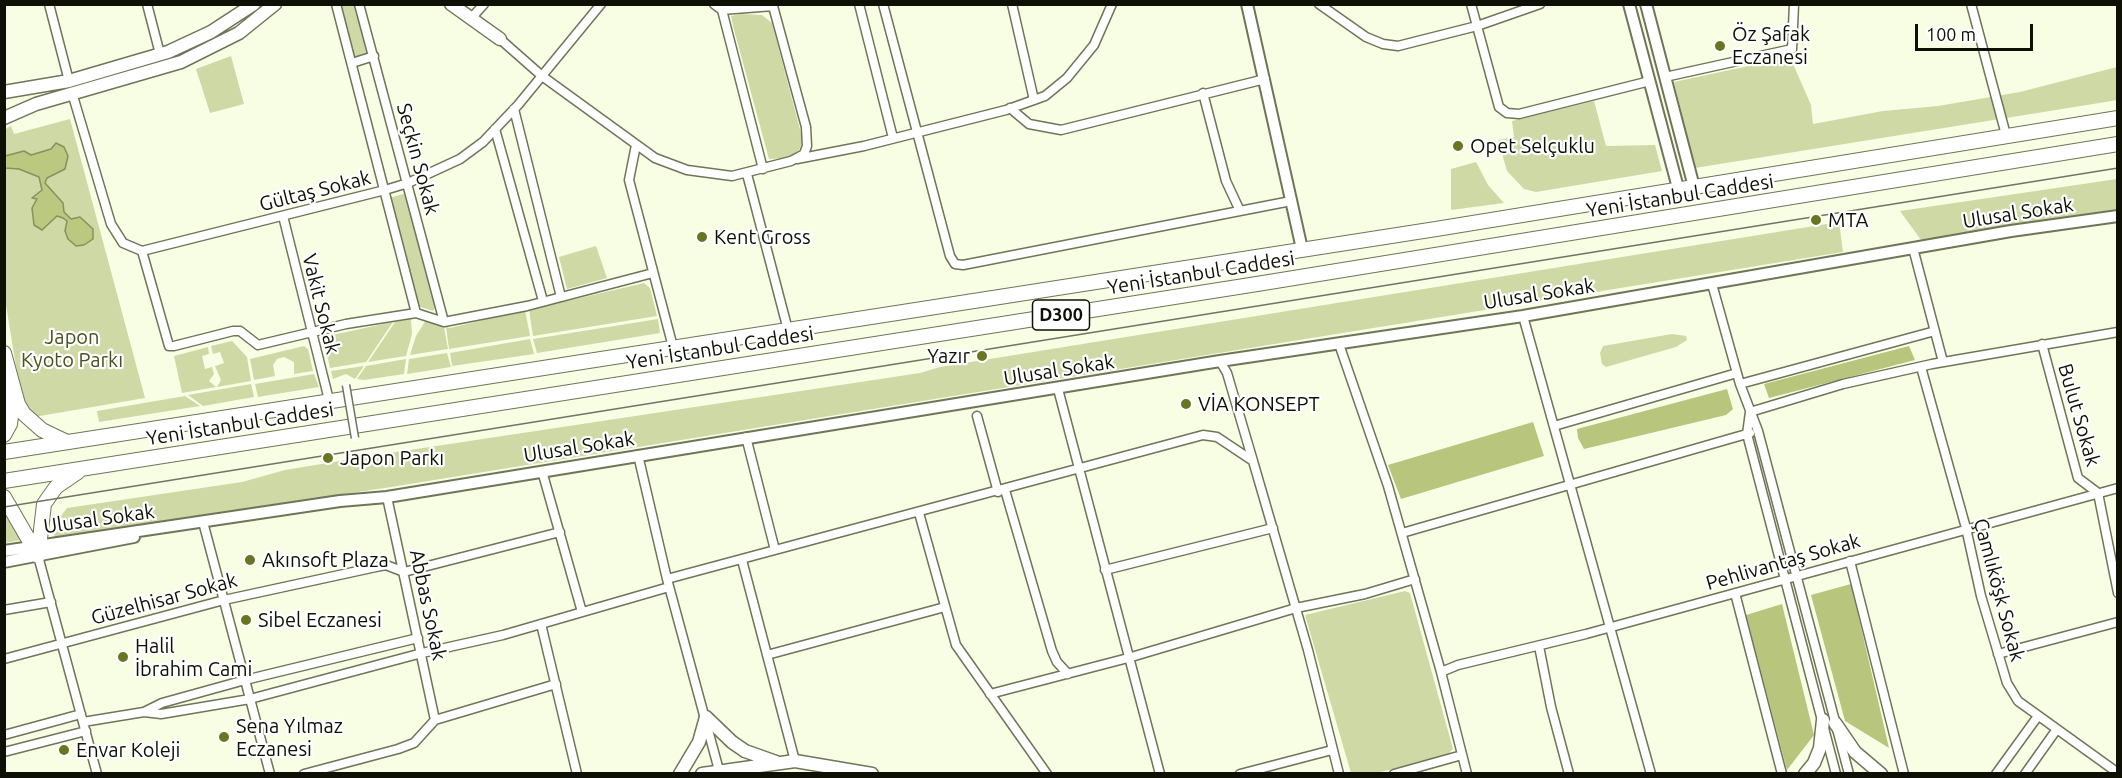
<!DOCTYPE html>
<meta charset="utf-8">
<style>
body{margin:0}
#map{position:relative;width:2122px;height:778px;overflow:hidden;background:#f8fee4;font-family:Ubuntu,sans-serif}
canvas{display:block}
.frame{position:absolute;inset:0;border:6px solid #0e1006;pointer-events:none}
.scale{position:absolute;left:1915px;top:24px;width:118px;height:27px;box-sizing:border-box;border:3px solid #0e1006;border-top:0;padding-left:8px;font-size:18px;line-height:21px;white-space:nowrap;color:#0e1006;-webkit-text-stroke:4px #fff;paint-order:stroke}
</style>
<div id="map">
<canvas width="2122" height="778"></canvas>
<div class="frame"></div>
<div class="scale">100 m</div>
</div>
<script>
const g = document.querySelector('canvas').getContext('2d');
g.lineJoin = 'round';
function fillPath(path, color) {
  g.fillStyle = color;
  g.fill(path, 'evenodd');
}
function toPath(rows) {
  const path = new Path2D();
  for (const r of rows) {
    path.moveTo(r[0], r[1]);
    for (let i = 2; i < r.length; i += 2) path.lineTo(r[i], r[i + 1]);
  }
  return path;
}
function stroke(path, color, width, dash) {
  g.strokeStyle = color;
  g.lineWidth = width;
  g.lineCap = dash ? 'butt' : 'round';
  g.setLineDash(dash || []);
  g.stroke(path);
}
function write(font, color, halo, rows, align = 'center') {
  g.font = font + ' Ubuntu,sans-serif';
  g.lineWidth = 4.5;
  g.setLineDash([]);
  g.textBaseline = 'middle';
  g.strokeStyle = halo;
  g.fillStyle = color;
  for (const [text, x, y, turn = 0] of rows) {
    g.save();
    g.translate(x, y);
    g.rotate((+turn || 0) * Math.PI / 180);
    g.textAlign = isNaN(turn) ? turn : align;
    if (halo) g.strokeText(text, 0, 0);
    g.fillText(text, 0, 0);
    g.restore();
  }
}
const green = toPath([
 [338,5,358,5,370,54,353,59],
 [741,14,762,15,772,23,803,141,799,150,788,158,769,159,733,26,731,16],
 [231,56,244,104,210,113,196,69],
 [1790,57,1811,105,1813,124,1883,111,1938,106,2020,92,2117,67,2118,100,1695,168,1674,82],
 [1594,101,1606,146,1655,145,1662,171,1536,192,1524,189,1507,171,1498,140,1514,137,1512,121],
 [70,119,145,398,34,417,25,404,18,379,5,299,4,130,11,126,14,134],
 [1476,162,1488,185,1504,203,1451,210,1451,169],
 [2117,179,2117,209,1921,240,1900,211],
 [407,193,435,308,433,311,418,306,389,198],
 [1839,222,1843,252,385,488,54,537,58,520,67,508,242,482,285,470,370,456,920,373,940,367],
 [596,246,607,278,567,289,559,257],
 [644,283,650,288,657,316,533,336,529,310],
 [525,310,530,336,449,349,446,327,450,328],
 [411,319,412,334,406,356,368,362,395,322],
 [658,319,660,333,537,353,533,339],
 [426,320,444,327,448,349,410,355,416,336],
 [393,322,366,362,330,368,326,350,332,335],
 [1672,334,1686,336,1687,340,1676,347,1606,367,1602,364,1600,353,1603,346],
 [530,339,534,354,452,366,450,353],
 [232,341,247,357,251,381,217,387,221,380,215,366,224,363,220,352,213,354,211,346],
 [304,346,308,349,313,371,294,374,294,362,284,357,277,359,273,365,275,376,254,380,250,359],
 [208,347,209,354,202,356,205,369,212,367,214,374,209,381,216,387,182,393,174,356],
 [447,353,451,367,407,374,409,359],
 [406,359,404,374,364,380,357,379,366,366],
 [364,366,355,379,346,374,333,379,331,371],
 [314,374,319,387,258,397,255,384],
 [251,384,254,397,203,406,188,395],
 [185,396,200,406,99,422,97,411],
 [12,513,24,532,21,540,5,543,5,515],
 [1405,591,1410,593,1453,749,1447,755,1377,773,1351,773,1305,615]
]);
const forest = toPath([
 [1909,346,1915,360,1769,398,1764,384],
 [1727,389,1733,409,1726,415,1584,449,1578,438,1577,429],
 [1533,422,1544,456,1401,499,1388,465],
 [1851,584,1889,748,1845,721,1811,595],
 [1782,604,1814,735,1787,770,1746,615]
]);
const water = toPath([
 [56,143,64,147,68,156,65,169,47,178,45,183,63,203,64,212,71,219,80,217,93,229,93,239,84,245,76,246,68,239,65,231,67,221,63,218,57,216,42,230,34,225,32,208,37,199,32,198,42,190,39,177,19,169,5,168,5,156,24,151,31,155,51,149,56,143]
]);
const minor = toPath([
 [49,4,69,81],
 [147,4,160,54],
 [336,4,416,313],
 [359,4,444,322],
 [859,4,893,138],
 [883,4,950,256,955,264,963,265,1291,201],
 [1012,4,1034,100],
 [1319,4,1366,37,1383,44,1398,46,1477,26,1540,4],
 [1471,4,1499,107,1507,113,1519,114,1650,81],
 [1971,4,2006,135],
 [722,10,763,169],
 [475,14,484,4],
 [500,39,542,76,655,158,687,170,732,176,791,161,804,154,807,146,806,127,773,6,722,10,714,4],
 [352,63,374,56],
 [1665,77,1792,49,1794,4],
 [1203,93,1226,181,1240,211],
 [73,96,111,224,123,243,142,251,385,190,408,183,460,159,483,142,518,105,601,4],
 [1010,108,1029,124,1061,130,1265,79],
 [514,109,561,297],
 [495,129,543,301],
 [636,145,629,180,673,347],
 [797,159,864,146,1006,110,1045,96,1067,78,1094,45,1112,4],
 [747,174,788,330],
 [283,216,329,400],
 [1913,248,1943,362],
 [142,251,169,346,174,346,233,331,240,331,258,345,346,324,416,313,444,322,527,306,653,273],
 [1712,284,1740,384,1758,431,1849,774],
 [1523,316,1651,774],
 [1339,344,1388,486,1441,672,1458,665,1586,634,2118,488],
 [2042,344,2078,478,2098,493,2118,593],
 [1220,361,1227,373,1253,461],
 [1921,367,1966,528,1981,596,2007,683,2018,701,2118,773],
 [4,382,5,382],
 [1740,384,1935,331],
 [1058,389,1160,774],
 [1750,412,1843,384,1932,364,2118,332],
 [1750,412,1747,434,1836,774],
 [977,416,998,492],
 [1554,426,1737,373],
 [746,437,775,550],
 [638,455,667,579,720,774],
 [542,471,582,612],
 [1005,490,1052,651,1057,662,1068,674],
 [387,497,435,720],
 [919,513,956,645,1047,774],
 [203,522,270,774],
 [1402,533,1750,433],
 [38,556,97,774],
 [742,560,795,761],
 [1850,561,1904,774],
 [1105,570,1273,528],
 [667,579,1203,435,1217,437,1253,461,1308,650,1339,774],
 [1735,593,1782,774],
 [4,610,51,602],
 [541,624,577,774],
 [1539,646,1551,707,1569,774],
 [1998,654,2118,622],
 [767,655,945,607],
 [4,659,224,600,376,567,386,565,404,572,560,532],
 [1441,672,1467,774],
 [990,694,1128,658,1296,608,1365,594,1415,579],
 [144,712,161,714,250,699,422,653,503,635,669,587],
 [83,722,144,712,162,703,245,680,418,638],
 [4,735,81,714],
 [4,752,86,731],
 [304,774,398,749,414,743,435,720,556,684],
 [1240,774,1332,750],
 [1394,774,1462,755],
 [1996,774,2038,716],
 [2025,774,2057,729]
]);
const tertiary = toPath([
 [1247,4,1302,249],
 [1629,4,1678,188],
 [1646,4,1694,187],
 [4,551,340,501,387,497,1220,361,1523,316,2011,231,2118,216],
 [4,562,134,537]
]);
const secondary = toPath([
 [451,4,500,39],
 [4,92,69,81,168,52,211,32,254,4],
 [4,118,36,104,181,62,239,33,275,4],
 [1835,723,1855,752,1881,774],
 [680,774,699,742,706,717,732,742,745,751,776,762],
 [702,774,795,761,872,774],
 [1805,774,1814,763,1820,748,1823,720]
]);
const trunk = toPath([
 [4,353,18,404,24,414,42,430,67,442],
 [4,435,10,424,11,416,7,392],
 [4,452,1436,229,2118,118],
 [4,481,1257,284,2118,144],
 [4,497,37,554],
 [38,556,44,504,56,487,78,472]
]);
const tram = toPath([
 [4,507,2118,168]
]);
const pedestrianBridge = toPath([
 [346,385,355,438]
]);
const markers = [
 [1720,46,6,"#697621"],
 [1458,146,6,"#697621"],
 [1816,220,6,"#697621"],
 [702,237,6,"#697621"],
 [982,356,6,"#697621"],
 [1186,404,6,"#697621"],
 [328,458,6,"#697621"],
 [250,560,6,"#697621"],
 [246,620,6,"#697621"],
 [123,657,6,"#697621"],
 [224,737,6,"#697621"],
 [64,750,6,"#697621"]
];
const shields = [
 [1061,315,57]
];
const shieldNames = [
 ["D300",1061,315]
];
const poiNames = [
 ["Öz Şafak",1732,34],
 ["Eczanesi",1732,57],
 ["Opet Selçuklu",1470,146],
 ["MTA",1828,220],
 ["Kent Gross",714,237],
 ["Yazır",970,356,"right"],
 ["VİA KONSEPT",1198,404],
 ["Japon Parkı",340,458],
 ["Akınsoft Plaza",262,560],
 ["Sibel Eczanesi",258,620],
 ["Halil",135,646],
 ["İbrahim Cami",135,669],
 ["Sena Yılmaz",236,726],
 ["Eczanesi",236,749],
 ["Envar Koleji",76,750]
];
const streetNames = [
 ["Seçkin Sokak",418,159,75],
 ["Gültaş Sokak",315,191,-14],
 ["Yeni İstanbul Caddesi",1680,196,-9],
 ["Ulusal Sokak",2018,213,-9],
 ["Yeni İstanbul Caddesi",1201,273,-9],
 ["Ulusal Sokak",1539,294,-9],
 ["Vakit Sokak",321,304,76],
 ["Yeni İstanbul Caddesi",720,348,-9],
 ["Ulusal Sokak",1059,370,-9],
 ["Bulut Sokak",2079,415,74],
 ["Yeni İstanbul Caddesi",240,424,-9],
 ["Ulusal Sokak",579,447,-9],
 ["Ulusal Sokak",99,519,-8],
 ["Pehlivantaş Sokak",1783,562,-16],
 ["Çamlıköşk Sokak",1999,590,75],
 ["Güzelhisar Sokak",164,599,-15],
 ["Abbas Sokak",428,605,78]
];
const parkNames = [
 ["Japon",72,337],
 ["Kyoto Parkı",72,360]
];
fillPath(green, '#ced9a5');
fillPath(forest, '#b7c57d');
fillPath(water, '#bac880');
stroke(water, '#86915b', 1.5);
stroke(minor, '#6e7558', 11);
stroke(tertiary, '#6e7558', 14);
stroke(secondary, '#6e7558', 15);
stroke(trunk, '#6e7558', 16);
stroke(minor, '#fff', 8);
stroke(tertiary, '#fff', 10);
stroke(secondary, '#fff', 12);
stroke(trunk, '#fff', 14);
stroke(tram, '#717464', 1.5);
stroke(pedestrianBridge, '#6e7558', 9, []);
stroke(pedestrianBridge, '#fff', 6);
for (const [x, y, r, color] of markers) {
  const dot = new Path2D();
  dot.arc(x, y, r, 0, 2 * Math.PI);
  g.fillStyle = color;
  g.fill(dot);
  stroke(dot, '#fff', 2);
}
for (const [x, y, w] of shields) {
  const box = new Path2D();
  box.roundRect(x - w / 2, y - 15, w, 30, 4.5);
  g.fillStyle = '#fff';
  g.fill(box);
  stroke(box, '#0e1006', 1.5);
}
write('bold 18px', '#0e1006', null, shieldNames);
write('20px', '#0e1006', '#fff', poiNames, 'left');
write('20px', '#0e1006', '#fff', streetNames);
write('20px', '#49521d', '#fff', parkNames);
</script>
